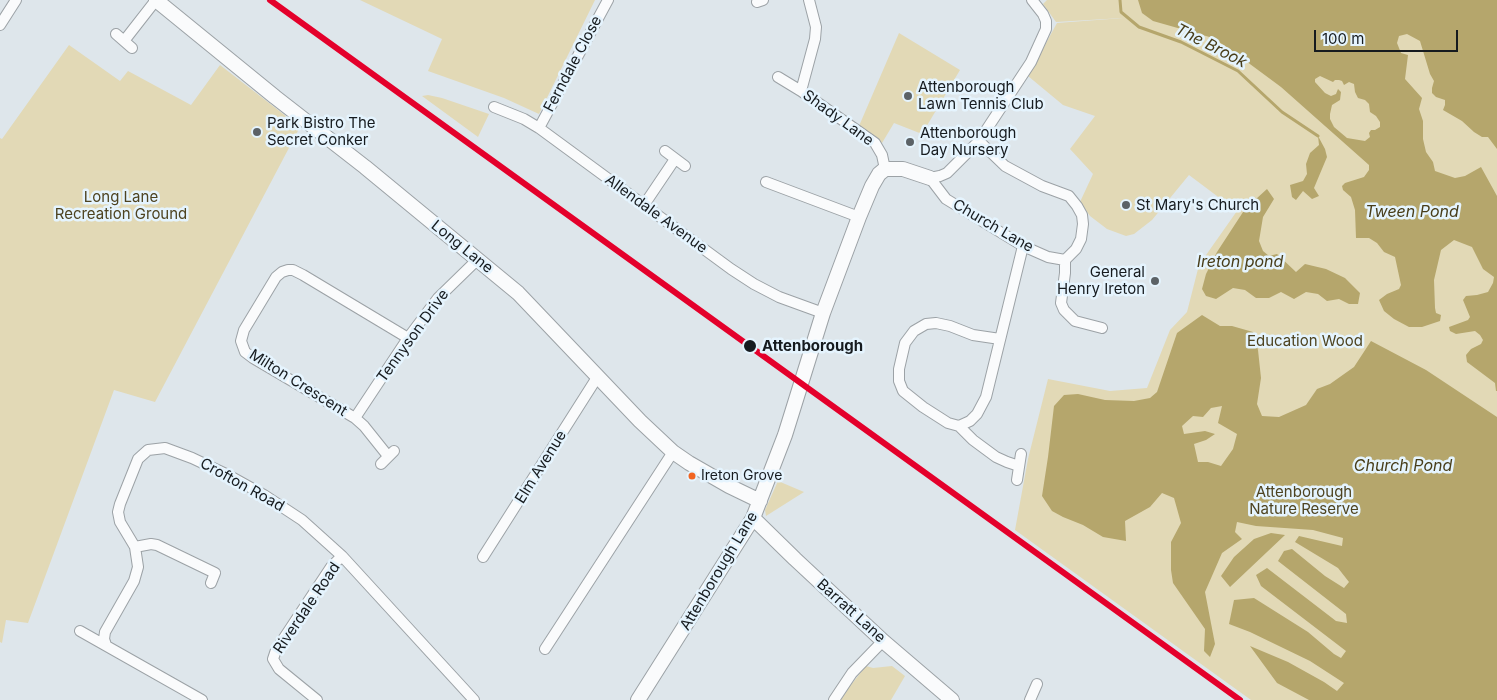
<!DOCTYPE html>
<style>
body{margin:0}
#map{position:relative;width:1497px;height:700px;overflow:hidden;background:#dee6eb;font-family:Inter,sans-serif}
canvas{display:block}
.scale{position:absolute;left:1314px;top:30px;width:144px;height:22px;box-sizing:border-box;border:2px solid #161b1f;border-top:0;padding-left:6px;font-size:15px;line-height:18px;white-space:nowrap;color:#161b1f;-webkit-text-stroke:4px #e5f4fe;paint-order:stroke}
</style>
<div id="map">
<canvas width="1497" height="700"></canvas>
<div class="scale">100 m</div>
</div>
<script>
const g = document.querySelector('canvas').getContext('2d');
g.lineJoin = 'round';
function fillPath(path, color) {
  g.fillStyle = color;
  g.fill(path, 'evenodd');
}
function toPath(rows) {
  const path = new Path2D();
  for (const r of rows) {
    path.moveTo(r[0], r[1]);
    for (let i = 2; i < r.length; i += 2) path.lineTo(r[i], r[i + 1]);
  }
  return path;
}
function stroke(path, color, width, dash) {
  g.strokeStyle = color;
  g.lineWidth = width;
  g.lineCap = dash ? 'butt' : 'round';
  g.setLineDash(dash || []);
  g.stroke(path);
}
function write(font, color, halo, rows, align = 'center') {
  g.font = font + ' Inter,sans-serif';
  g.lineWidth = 5;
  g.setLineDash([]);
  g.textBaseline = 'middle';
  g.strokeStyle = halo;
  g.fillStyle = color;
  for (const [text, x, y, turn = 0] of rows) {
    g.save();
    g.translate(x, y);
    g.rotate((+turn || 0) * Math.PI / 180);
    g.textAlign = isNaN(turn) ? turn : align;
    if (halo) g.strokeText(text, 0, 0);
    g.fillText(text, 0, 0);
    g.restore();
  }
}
const green = toPath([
 [360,0,595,0,539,114,504,98,428,71,442,39],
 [1047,0,1497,0,1497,700,1251,700,1015,530,1028,459,1048,379,1110,391,1147,388,1170,330,1187,312,1199,265,1237,211,1189,175,1152,220,1134,234,1126,236,1107,229,1090,216,1080,202,1093,174,1070,149,1095,116,1063,105,1028,76,1057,23,1123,18,1056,22,1043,4],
 [899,33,960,70,922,134,894,123,882,143,859,126],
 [69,45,120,81,128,71,191,105,220,65,300,127,155,402,114,390,28,623,6,620,2,643,0,642,0,138,2,139],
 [428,95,442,98,489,114,478,137,422,96],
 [778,481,804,492,766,516,765,510],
 [866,666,873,668,892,666,905,676,891,700,841,700,850,686]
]);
const water = toPath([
 [1138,0,1497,0,1497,149,1488,137,1482,137,1474,132,1462,121,1443,110,1445,105,1445,100,1436,97,1432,93,1432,88,1434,81,1430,74,1420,41,1407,34,1399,36,1397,43,1401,53,1408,55,1405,79,1422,98,1419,109,1423,121,1423,139,1426,152,1433,162,1435,171,1455,178,1465,176,1481,167,1497,196,1497,391,1496,391,1495,383,1467,362,1466,355,1471,349,1481,344,1483,340,1480,335,1475,331,1456,334,1450,331,1449,327,1468,320,1470,317,1463,300,1466,296,1477,295,1488,292,1493,283,1494,277,1483,269,1472,247,1454,240,1441,250,1434,280,1435,308,1436,313,1441,315,1440,321,1422,327,1409,327,1394,319,1384,311,1379,300,1387,294,1399,289,1401,285,1395,257,1384,252,1377,243,1369,238,1356,238,1355,210,1351,197,1343,190,1342,186,1345,183,1364,177,1369,170,1369,165,1281,87,1231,50,1213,38,1153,21,1142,13],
 [1320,76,1333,82,1335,80,1339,80,1342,81,1344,85,1349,82,1354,84,1355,92,1358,98,1365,100,1369,104,1370,112,1376,116,1380,122,1380,127,1375,130,1371,130,1369,133,1370,137,1365,141,1347,138,1334,127,1330,119,1330,114,1332,105,1340,100,1341,92,1338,89,1336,94,1331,96,1325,93,1315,82,1315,79],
 [1318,136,1325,149,1327,157,1314,188,1319,196,1312,199,1303,191,1296,200,1292,197,1290,185,1303,181,1307,174,1306,164,1310,153,1319,145],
 [1267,189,1274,199,1263,217,1259,241,1263,251,1269,256,1277,254,1296,272,1305,264,1326,269,1345,278,1360,293,1358,304,1349,304,1339,299,1327,301,1318,294,1306,292,1294,299,1281,292,1269,298,1256,298,1245,290,1233,288,1216,299,1206,296,1202,289,1206,274,1217,252,1245,209],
 [1202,315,1220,326,1232,326,1253,332,1258,350,1261,378,1257,404,1262,416,1279,417,1306,405,1317,389,1330,384,1354,367,1371,341,1426,370,1497,417,1497,700,1309,700,1277,683,1250,646,1288,662,1324,682,1337,691,1344,683,1310,661,1250,632,1229,624,1234,600,1254,598,1308,632,1334,654,1341,658,1346,651,1261,586,1256,575,1267,568,1336,621,1347,623,1346,614,1278,561,1284,551,1292,549,1325,576,1344,588,1349,582,1338,568,1295,542,1299,536,1342,546,1343,538,1313,530,1256,526,1237,522,1235,532,1242,539,1222,553,1205,592,1215,644,1210,657,1204,651,1205,629,1173,583,1171,570,1171,542,1181,523,1174,498,1162,493,1150,507,1125,521,1126,541,1103,537,1083,525,1063,517,1052,511,1042,496,1048,457,1054,406,1064,395,1078,394,1105,400,1134,401,1150,398,1157,392,1177,333],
 [1222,406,1218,423,1237,434,1233,449,1221,466,1208,462,1198,462,1194,444,1206,440,1215,434,1205,431,1184,434,1182,426,1193,416,1203,417,1211,408],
 [1271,533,1285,535,1230,587,1221,576,1234,557,1254,539]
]);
const stream = toPath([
 [1120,0,1121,12,1139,27,1181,42,1238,71,1282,112,1318,136]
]);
const street = toPath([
 [1032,0,1043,14,1046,21,1046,29,1031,62,979,141,947,173,940,176,930,178,946,199,1023,246,1048,257,1065,260],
 [757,2,763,0],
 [0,25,16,0],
 [116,34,132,48],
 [124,41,156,0],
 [778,77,801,91,875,143,882,155,885,169],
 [801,91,815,39,816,27,809,0],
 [494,107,524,119,539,128,731,269,754,284,779,297,823,313],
 [539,128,608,0],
 [979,141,1005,166,1042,186,1069,196,1077,206,1082,215,1083,224,1081,239,1076,249,1065,260],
 [665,151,685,166],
 [766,182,859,217],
 [644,205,675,159],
 [1065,260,1065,273,1061,303,1064,310,1075,321,1102,328],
 [1000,339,973,335,950,326,936,323,926,324,914,331,905,343,899,369,899,381,903,391,923,407,948,423,959,426,973,440,996,457,1007,462,1019,466],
 [355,418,408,338,438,298,478,259],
 [959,426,970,421,977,414,986,397,1023,246],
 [388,456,364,426,355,418,253,358,245,352,241,341,244,330,276,277,282,272,288,270,293,270,303,275,408,338],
 [381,464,394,451],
 [1017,480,1021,454],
 [135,547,151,544,157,545,215,573,211,583],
 [483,557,598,376],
 [80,631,202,700],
 [106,645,104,639,105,632,134,581,138,567,135,547,120,522,118,512,120,504,138,459,148,450,165,448,192,458,228,475,264,495,302,520,342,556,474,700],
 [545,649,673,452],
 [317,700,279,669,273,659,276,650,331,567,342,556],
 [834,700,852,673,883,641],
 [1030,700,1037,684]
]);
const secondary = toPath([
 [156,0,275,97,365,167,518,293,640,421,673,452,689,463,729,486,760,501],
 [753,518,795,559,883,641,952,700],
 [638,700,753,518,785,435,823,313,859,217,872,186,879,174,885,169,903,169,930,178]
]);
const rail1 = toPath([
 [270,0,1240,700]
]);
const markers = [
 [908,96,5,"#5c6266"],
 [257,132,5,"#5c6266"],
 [910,142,5,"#5c6266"],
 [1126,205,5,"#5c6266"],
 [1155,281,5,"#5c6266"],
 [750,346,7,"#161b1f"],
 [692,476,4.5,"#f26522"]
];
const busNames = [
 ["Ireton Grove",701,476]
];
const streetNames = [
 ["Ferndale Close",573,64,-62],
 ["Shady Lane",838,118,36],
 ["Allendale Avenue",656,214,36],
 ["Church Lane",993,226,30],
 ["Long Lane",462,247,39],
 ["Tennyson Drive",413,336,-54],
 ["Milton Crescent",298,383,32],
 ["Elm Avenue",541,467,-58],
 ["Crofton Road",242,485,29],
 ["Attenborough Lane",719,571,-59],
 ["Riverdale Road",307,608,-56],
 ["Barratt Lane",851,611,42]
];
const poiNames = [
 ["Attenborough",918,87],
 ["Lawn Tennis Club",918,104],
 ["Park Bistro The",267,123],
 ["Secret Conker",267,140],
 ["Attenborough",920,133],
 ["Day Nursery",920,150],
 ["St Mary's Church",1136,205],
 ["General",1145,272,"right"],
 ["Henry Ireton",1145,289,"right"]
];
const parkNames = [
 ["Long Lane",121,197],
 ["Recreation Ground",121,214],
 ["Education Wood",1305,341],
 ["Attenborough",1304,492],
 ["Nature Reserve",1304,509]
];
const stopNames = [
 ["Attenborough",762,346]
];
const waterNames = [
 ["The Brook",1211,46,27],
 ["Tween Pond",1412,212],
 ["Ireton pond",1240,262],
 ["Church Pond",1403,466]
];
fillPath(green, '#e2d9b6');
fillPath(water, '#b5a66c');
stroke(stream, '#b5a66c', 3);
stroke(street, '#9ca2a6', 12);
stroke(secondary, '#9ca2a6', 16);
stroke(street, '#fafbfc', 10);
stroke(secondary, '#fafbfc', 14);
stroke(rail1, '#e4002b', 6);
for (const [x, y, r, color] of markers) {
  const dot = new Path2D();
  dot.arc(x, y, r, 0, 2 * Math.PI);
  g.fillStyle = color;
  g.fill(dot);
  stroke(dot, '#e5f4fe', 2);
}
write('14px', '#161b1f', '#e5f4fe', busNames, 'left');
write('15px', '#161b1f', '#e5f4fe', streetNames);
write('15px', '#161b1f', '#e5f4fe', poiNames, 'left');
write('15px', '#4e4320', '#e5f4fe', parkNames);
write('bold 15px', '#161b1f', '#e5f4fe', stopNames, 'left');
write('italic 16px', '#483d19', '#e5f4fe', waterNames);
</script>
